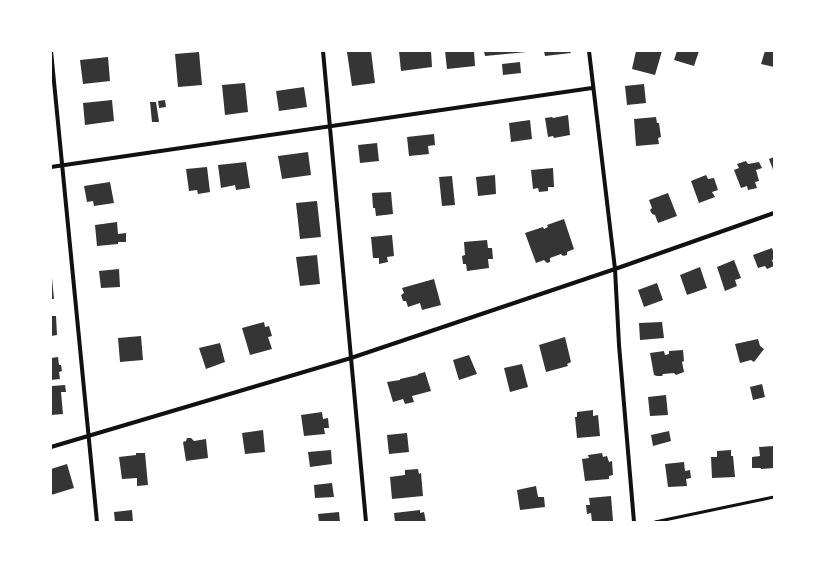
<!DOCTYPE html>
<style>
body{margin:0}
#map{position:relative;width:825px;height:573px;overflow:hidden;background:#fff;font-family:Merriweather,serif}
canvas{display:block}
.frame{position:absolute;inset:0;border:52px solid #fff;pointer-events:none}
</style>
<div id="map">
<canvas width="825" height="573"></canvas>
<div class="frame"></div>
</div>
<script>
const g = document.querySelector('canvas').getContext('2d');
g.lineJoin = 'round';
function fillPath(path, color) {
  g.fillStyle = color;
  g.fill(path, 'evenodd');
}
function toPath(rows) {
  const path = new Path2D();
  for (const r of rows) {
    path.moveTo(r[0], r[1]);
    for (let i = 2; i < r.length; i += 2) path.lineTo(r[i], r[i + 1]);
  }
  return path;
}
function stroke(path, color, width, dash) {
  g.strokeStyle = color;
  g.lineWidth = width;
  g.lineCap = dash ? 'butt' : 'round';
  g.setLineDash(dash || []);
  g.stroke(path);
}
const building = toPath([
 [359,51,371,51,375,83,352,86,347,52],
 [399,51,431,51,432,67,401,71],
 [445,51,474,51,475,66,447,69],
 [484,51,527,51,527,52,485,56],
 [544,51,570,51,571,53,545,56],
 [636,51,662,51,655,75,632,69],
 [677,51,699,51,694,66,674,60],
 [765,51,774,51,774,67,761,64],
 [199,52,202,85,178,87,175,54],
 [108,57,110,81,83,84,80,60],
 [520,62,521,73,503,75,502,64],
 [245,83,248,112,225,115,222,85],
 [644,84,646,103,627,105,625,86],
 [304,87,307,107,279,111,276,91],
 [112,100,114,121,85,125,83,103],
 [165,100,166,107,159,108,158,101],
 [150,102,156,102,159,122,152,122],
 [568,115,570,135,554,138,553,136,548,137,545,118,552,117,553,118],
 [656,117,657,123,659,123,661,137,658,138,659,144,636,146,634,119],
 [530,120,532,139,511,142,509,123],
 [434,134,435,145,428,146,429,154,409,156,407,137],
 [377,143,379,161,360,163,358,145],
 [308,152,311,175,282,179,278,156],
 [774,157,774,172,769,159],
 [746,161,748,164,759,162,762,168,756,170,759,181,755,182,757,188,748,190,747,186,741,188,734,170,739,168,737,164],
 [246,162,250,188,236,190,235,185,221,188,218,165],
 [207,167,210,192,198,194,197,190,189,191,186,169],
 [553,168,554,187,548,187,548,191,539,192,538,188,533,189,531,170],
 [495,175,496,194,478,196,476,177],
 [706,175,708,179,714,178,718,190,712,192,715,197,699,203,691,181],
 [452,176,455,205,442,206,439,177],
 [110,182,114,203,94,206,93,201,87,202,84,186],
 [391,192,393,214,376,216,375,208,373,208,372,193],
 [668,193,677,216,658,223,655,215,652,214,650,210,652,208,649,200],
 [317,201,321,237,300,239,296,203],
 [564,219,574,249,567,252,567,255,563,256,561,254,550,258,550,262,547,263,544,260,536,263,525,233,543,227,544,229,548,227,547,225],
 [117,222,118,234,126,233,126,242,118,242,118,244,97,246,95,225],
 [392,235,394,256,387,257,388,262,379,264,379,258,373,258,371,237],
 [487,240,488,248,492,248,493,259,488,259,489,268,467,271,466,264,463,264,462,256,465,255,464,242],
 [772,248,774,254,774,259,772,260,774,266,767,269,765,266,758,268,753,255],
 [317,255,320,284,300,286,296,257],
 [734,260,741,278,735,280,737,286,725,291,717,267],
 [700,267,707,288,687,295,680,275],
 [119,269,120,287,101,288,99,271],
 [51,278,52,278,54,299,51,299],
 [434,279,441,305,422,310,420,303,408,307,406,301,403,301,401,295,404,293,402,288],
 [657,283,663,300,644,307,638,290],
 [51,316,56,316,57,335,51,336],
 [264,322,265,327,269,326,272,336,268,337,272,349,250,355,242,328],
 [662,322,664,338,640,340,639,323],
 [141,336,143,360,120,362,118,338],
 [565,337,571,362,567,364,568,366,546,372,539,345],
 [758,339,760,346,764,349,754,362,751,360,740,363,735,344],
 [220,343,225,362,206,369,199,348],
 [683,350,684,361,682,362,684,372,676,375,674,373,663,374,662,376,657,376,654,375,650,353,664,351,665,355,669,354,669,351],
 [469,355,477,374,459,380,453,360],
 [58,357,59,365,61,365,62,371,59,372,60,379,51,380,51,358],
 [522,364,528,387,510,392,504,368],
 [425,372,431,391,412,396,414,402,405,404,403,399,393,402,387,382,400,380,400,379,418,375,418,374],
 [762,384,765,397,753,400,750,387],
 [65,385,66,392,61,392,63,414,51,415,52,386],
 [666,395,668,415,650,416,648,397],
 [593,410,593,416,598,415,600,436,577,438,575,417,577,417,577,412],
 [322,412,323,419,328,418,329,428,324,428,325,434,304,436,301,415],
 [263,430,265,452,245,454,242,433],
 [669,431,671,441,653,446,651,435],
 [407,433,409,452,389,454,387,435],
 [187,438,191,438,194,441,206,439,208,458,186,461,183,442,186,441],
 [774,446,774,468,761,469,761,468,752,468,752,457,760,456,759,447],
 [331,450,332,464,310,467,308,452],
 [731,450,731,456,733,456,735,477,712,478,711,457,717,457,717,451],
 [136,453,145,453,148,485,137,486,137,478,122,479,119,457,136,455],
 [602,453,603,457,607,456,609,462,612,461,613,475,609,476,609,479,585,481,582,459,589,458,588,455],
 [684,462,685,471,690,470,691,478,686,479,687,486,668,487,665,464],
 [67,464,74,488,51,495,51,469],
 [418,469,419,474,421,473,423,496,392,499,390,477,405,475,405,470],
 [332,483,334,497,315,498,314,485],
 [536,486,538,497,544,497,545,507,520,510,517,490],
 [611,496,613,521,592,522,591,513,587,514,586,505,590,505,589,498],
 [132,510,133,522,115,522,114,512],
 [420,510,420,513,424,512,426,522,395,522,394,513],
 [339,512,340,522,319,522,318,514]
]);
const service = toPath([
 [655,522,774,497]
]);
const minor = toPath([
 [51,51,97,522],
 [323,51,366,522],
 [589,51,615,269,619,345,634,522],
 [51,167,592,88],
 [51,447,351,358,615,269,774,213]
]);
fillPath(building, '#353535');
stroke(service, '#111', 3);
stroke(minor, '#111', 4);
</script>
